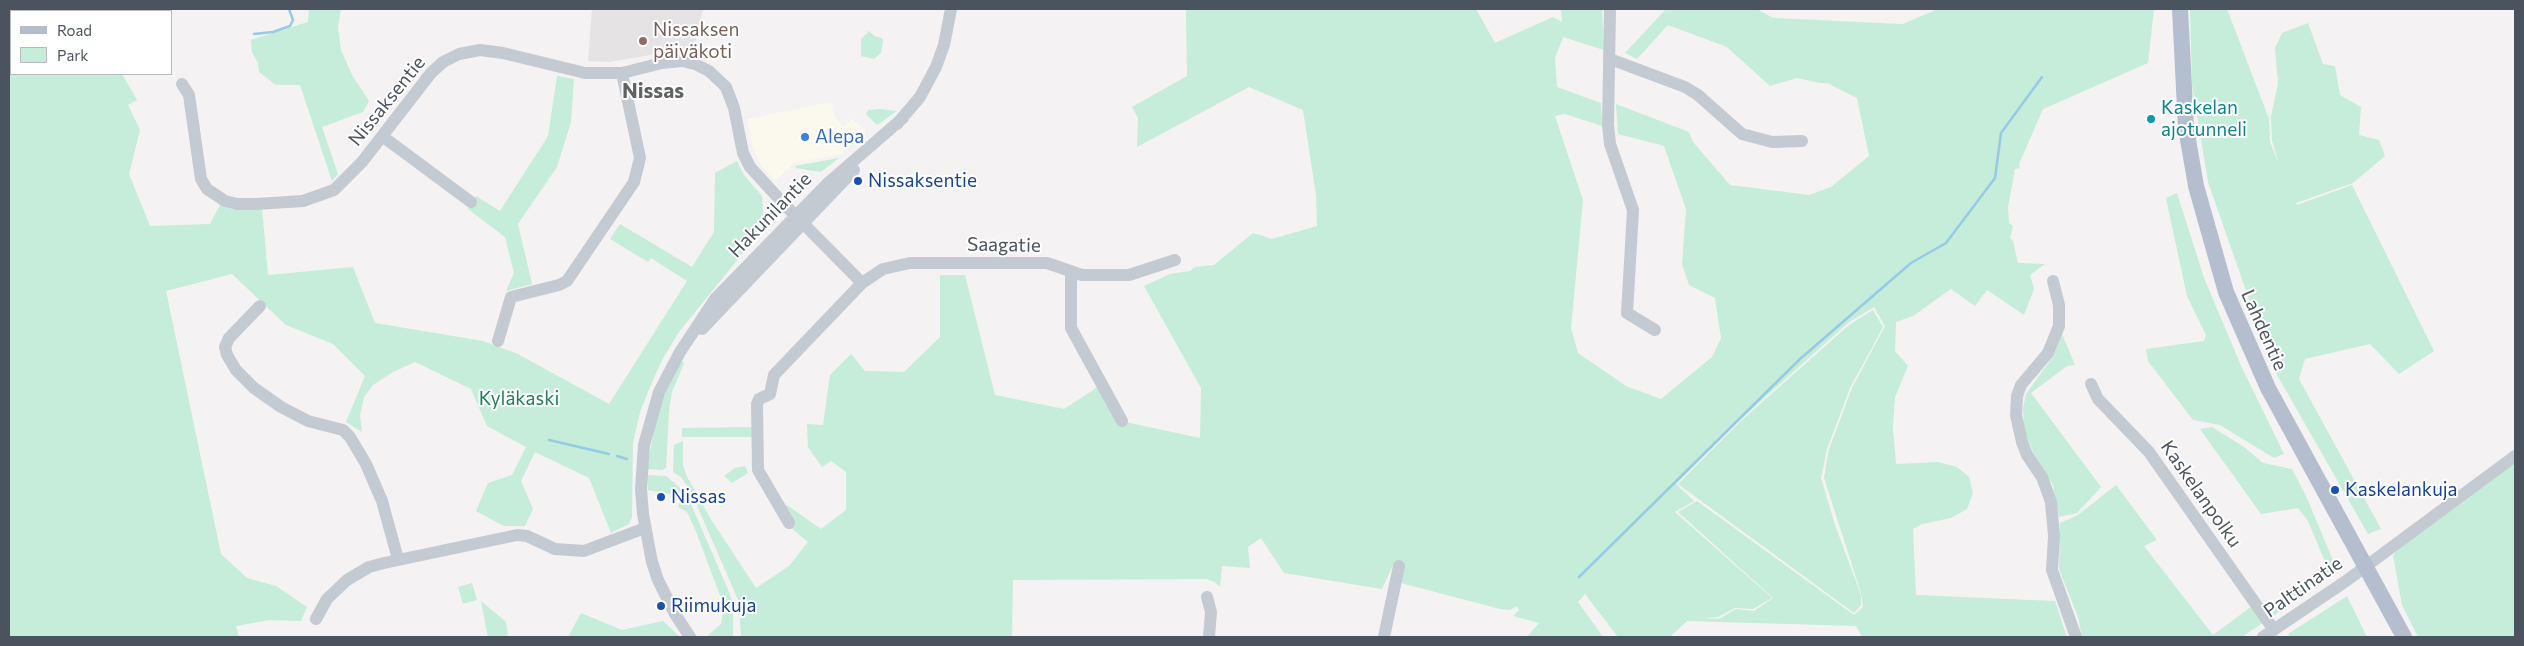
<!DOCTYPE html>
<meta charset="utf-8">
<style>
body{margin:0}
#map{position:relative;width:2524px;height:646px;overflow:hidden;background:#f4f2f2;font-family:Commissioner,sans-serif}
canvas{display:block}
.frame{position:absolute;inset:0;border:10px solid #4b535e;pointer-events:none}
.legend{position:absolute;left:10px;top:10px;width:162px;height:65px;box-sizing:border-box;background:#fff;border:1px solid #b7babf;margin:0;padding:6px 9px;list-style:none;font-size:15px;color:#4b535e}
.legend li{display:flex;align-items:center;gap:10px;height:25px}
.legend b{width:25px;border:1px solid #b7babf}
</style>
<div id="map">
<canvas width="2524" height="646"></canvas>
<div class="frame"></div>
<ul class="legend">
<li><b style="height:6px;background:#b4bece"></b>Road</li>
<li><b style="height:14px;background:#c5edd9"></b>Park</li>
</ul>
</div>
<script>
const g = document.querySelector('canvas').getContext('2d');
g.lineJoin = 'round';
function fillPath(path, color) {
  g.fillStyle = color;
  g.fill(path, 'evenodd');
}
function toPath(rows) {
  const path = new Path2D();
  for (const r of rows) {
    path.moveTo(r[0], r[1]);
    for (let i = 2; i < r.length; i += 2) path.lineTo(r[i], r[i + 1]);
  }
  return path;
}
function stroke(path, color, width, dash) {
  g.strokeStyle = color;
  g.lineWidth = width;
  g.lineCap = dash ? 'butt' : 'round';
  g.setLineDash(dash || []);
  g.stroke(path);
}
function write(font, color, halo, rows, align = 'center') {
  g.font = font + ' Commissioner,sans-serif';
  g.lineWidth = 4;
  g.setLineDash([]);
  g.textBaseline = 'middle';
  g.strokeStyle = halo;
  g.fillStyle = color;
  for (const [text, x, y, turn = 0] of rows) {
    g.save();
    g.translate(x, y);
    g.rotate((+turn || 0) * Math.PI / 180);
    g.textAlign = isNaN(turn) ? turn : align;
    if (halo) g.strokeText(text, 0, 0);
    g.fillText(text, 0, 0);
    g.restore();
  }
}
const commercial = toPath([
 [831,102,834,116,843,127,852,119,866,131,842,154,794,163,775,181,761,165,753,148,747,119]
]);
const education = toPath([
 [592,9,703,9,693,53,674,51,609,62,588,61]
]);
const green = toPath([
 [9,9,106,9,106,11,11,11,11,74,122,74,137,100,128,105,140,130,129,174,150,226,210,224,220,205,231,209,262,209,268,275,353,267,375,323,483,341,518,354,609,404,687,281,651,258,648,262,610,239,620,224,692,267,714,232,715,173,737,161,744,175,762,196,764,227,679,332,662,360,650,387,640,412,633,443,632,517,629,524,611,533,589,478,535,452,521,481,533,509,525,526,504,526,476,511,488,483,512,475,526,447,487,426,471,389,415,362,393,372,373,385,364,397,360,416,362,432,346,422,365,376,333,344,286,325,232,274,166,291,221,554,247,578,276,586,307,607,301,621,270,620,236,626,239,637,9,637],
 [309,9,341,9,338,27,341,50,352,75,369,101,363,112,322,127,338,174,332,181,300,85,276,85,259,72,258,63,252,52,251,40,308,22],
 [1186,9,1476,9,1495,43,1553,17,1562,22,1561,9,1602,9,1604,50,1563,37,1555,58,1557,87,1601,103,1602,126,1565,114,1555,116,1583,200,1571,328,1578,353,1626,386,1661,399,1712,357,1721,338,1715,298,1689,285,1682,264,1686,209,1664,146,1618,134,1616,104,1689,132,1693,142,1730,185,1809,195,1831,187,1869,156,1857,98,1827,83,1820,83,1797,78,1770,86,1727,47,1668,25,1637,59,1625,53,1666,9,1757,9,1773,18,1903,24,1938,9,2154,9,2148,63,2043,109,2019,164,2020,168,2015,169,2008,207,2009,223,2013,226,2010,238,2013,241,2018,263,2045,264,2030,275,2034,289,2024,315,1987,290,1975,306,1951,289,1913,316,1896,322,1895,351,1908,366,1895,397,1893,428,1896,464,1938,462,1957,467,1969,477,1973,493,1967,509,1951,518,1922,524,1913,529,1916,595,2055,601,2067,637,1862,637,1856,626,1687,621,1670,637,1618,637,1585,594,1578,602,1603,637,1527,637,1539,623,1513,616,1519,610,1517,606,1510,610,1500,609,1401,583,1393,565,1382,589,1284,573,1261,538,1248,547,1250,568,1222,566,1220,587,1215,582,1206,579,1013,580,1012,637,741,637,739,602,692,494,682,478,673,472,674,445,683,441,683,465,687,477,712,521,756,588,789,566,808,542,788,525,779,510,787,505,821,529,846,510,846,472,831,461,822,467,808,447,807,424,823,425,830,375,851,354,865,371,904,372,940,337,940,275,965,275,995,395,1064,409,1098,387,1116,420,1200,438,1201,388,1144,286,1170,274,1190,271,1195,267,1214,265,1253,233,1272,239,1317,226,1316,195,1303,110,1249,87,1137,147,1138,118,1132,107,1187,76],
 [1874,307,1885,326,1852,388,1829,449,1824,478,1861,593,1863,607,1854,615,1697,501,1678,512,1773,598,1754,611,1736,609,1719,619,1705,618,1718,617,1735,608,1753,609,1772,598,1675,512,1694,501,1676,484,1742,418,1848,323],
 [2190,9,2227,9,2269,119,2270,142,2279,164,2272,141,2271,116,2278,84,2275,48,2282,33,2308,23,2323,64,2335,66,2340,95,2361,107,2359,135,2379,140,2385,156,2353,183,2296,203,2294,198,2297,205,2352,185,2434,351,2399,374,2370,344,2305,359,2299,379,2381,529,2368,534,2273,368,2208,182,2192,85],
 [869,31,874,36,882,38,883,42,881,53,874,59,861,56,861,39],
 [557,76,574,79,571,122,557,167,518,224,532,284,506,291,514,273,505,237,468,209,476,196,500,211,548,136],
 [880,109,897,111,877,125,866,114,868,110],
 [839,158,821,172,796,168,795,166],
 [2177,193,2204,278,2242,368,2284,454,2274,458,2220,425,2193,420,2148,361,2146,349,2204,341,2206,335,2187,296,2166,198],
 [1873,310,1883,327,1850,388,1827,449,1821,478,1835,525,1861,595,1861,605,1854,613,1678,484,1743,419,1849,325],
 [2062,334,2075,365,2067,366,2031,393,2101,487,2077,513,2059,517,2053,485,2033,452,2024,430,2023,408,2026,394,2054,355],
 [681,360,684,363,672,392,669,411,666,468,662,470,647,469,658,407],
 [755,427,755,437,682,437,682,428],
 [2212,427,2244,447,2263,463,2292,469,2306,496,2332,558,2334,568,2271,618,2267,612,2326,564,2308,521,2298,508,2261,514,2200,429],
 [2515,463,2515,637,2418,637,2402,605,2393,555,2405,542],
 [745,466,748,473,732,483,724,476,735,468],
 [647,475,666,476,685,492,679,496,648,490],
 [2116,485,2157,540,2144,546,2213,635,2252,606,2264,622,2242,637,2082,637,2078,617,2059,569,2060,523,2078,515],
 [687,495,729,592,733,605,733,637,706,637,721,624,724,606,695,529,687,512,678,507,681,499],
 [472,583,477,600,463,604,458,587],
 [2347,596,2367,637,2290,637,2288,634],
 [481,601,506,622,508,637,488,637],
 [581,613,622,630,663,621,680,637,568,637]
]);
const stream = toPath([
 [254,34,273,32,290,26,293,20,289,9],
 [549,440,609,454],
 [617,456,627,459],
 [1579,577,1800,359,1911,263,1946,243,1995,178,2001,133,2042,77]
]);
const minor = toPath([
 [1610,9,1608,125,1610,144,1633,210,1627,313,1655,330],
 [1610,59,1685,87,1698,95,1742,134,1772,142,1802,141],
 [182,84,189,95,201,179,207,189,225,201,237,204,256,204,303,201,334,190,362,162,431,73,443,62,459,54,480,50,503,53,585,73,622,73,662,63,682,61,695,64,709,71,726,87,734,108,743,153,750,167,783,203,862,283],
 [897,124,920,97,936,67,944,45,951,9],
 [382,136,471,202],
 [1071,273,1071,328,1122,421],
 [2053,281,2059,305,2059,326,2048,353,2021,385,2017,396,2016,415,2022,442,2027,455,2042,477,2051,502,2054,536,2052,570,2076,637],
 [260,306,229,338,225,347,227,355,236,370,254,388,281,407,308,421,343,430,350,437,366,464,382,501,398,559],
 [702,329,854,170],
 [498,341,511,297,559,285,567,281,634,182,640,158,622,73],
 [2091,384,2098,399,2149,452,2274,630],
 [789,523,758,470,757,404,759,399,770,394,774,375,862,283,883,269,910,263,1047,263,1082,275,1129,275,1175,260],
 [1207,597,1211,612,1209,637],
 [316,619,327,599,347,580,369,567,384,563,517,535,527,536,555,549,584,551,645,528],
 [690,637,675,614,658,580,652,562,643,514,641,489,644,445,659,392,680,352,715,299,828,183,903,118],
 [1384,637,1399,566],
 [2263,637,2346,581,2515,456]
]);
const major = toPath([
 [2180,9,2186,128,2196,186,2226,292,2268,388,2404,637]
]);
const markers = [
 [643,41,5,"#8d6e63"],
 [2151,119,5,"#0f9aa8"],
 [805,137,5,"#3f7fe0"],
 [858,181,5,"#1a4fb4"],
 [2335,490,5,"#1a4fb4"],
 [661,497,5,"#1a4fb4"],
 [661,606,5,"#1a4fb4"]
];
const educationNames = [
 ["Nissaksen",653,30],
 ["päiväkoti",653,52]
];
const streetNames = [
 ["Nissaksentie",387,101,-51],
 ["Hakunilantie",770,215,-46],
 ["Saagatie",1004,245,1],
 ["Lahdentie",2264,330,66],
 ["Kaskelanpolku",2201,494,55],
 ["Palttinatie",2303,587,-35]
];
const cultureNames = [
 ["Kaskelan",2161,108],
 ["ajotunneli",2161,130]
];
const shopNames = [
 ["Alepa",815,137]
];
const transitNames = [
 ["Nissaksentie",868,181],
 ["Kaskelankuja",2345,490],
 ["Nissas",671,497],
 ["Riimukuja",671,606]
];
const parkNames = [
 ["Kyläkaski",519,399]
];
const quarterNames = [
 ["Nissas",653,91]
];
fillPath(commercial, '#fbf9ee');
fillPath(education, '#e5e3e3');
fillPath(green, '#c5edd9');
stroke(stream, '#96cbe6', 2.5);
stroke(minor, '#c4cad2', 12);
stroke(major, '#b4bece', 16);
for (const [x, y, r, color] of markers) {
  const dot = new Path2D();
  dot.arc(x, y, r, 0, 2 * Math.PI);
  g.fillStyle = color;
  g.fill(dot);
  stroke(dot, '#fff', 2);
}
write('19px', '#785e54', '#fff', educationNames, 'left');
write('19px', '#4b535e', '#fff', streetNames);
write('19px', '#0d838f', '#fff', cultureNames, 'left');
write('19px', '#366cbe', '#fff', shopNames, 'left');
write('19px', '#164399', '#fff', transitNames, 'left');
write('19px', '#207b59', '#fff', parkNames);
write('bold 21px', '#5f6166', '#fff', quarterNames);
</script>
